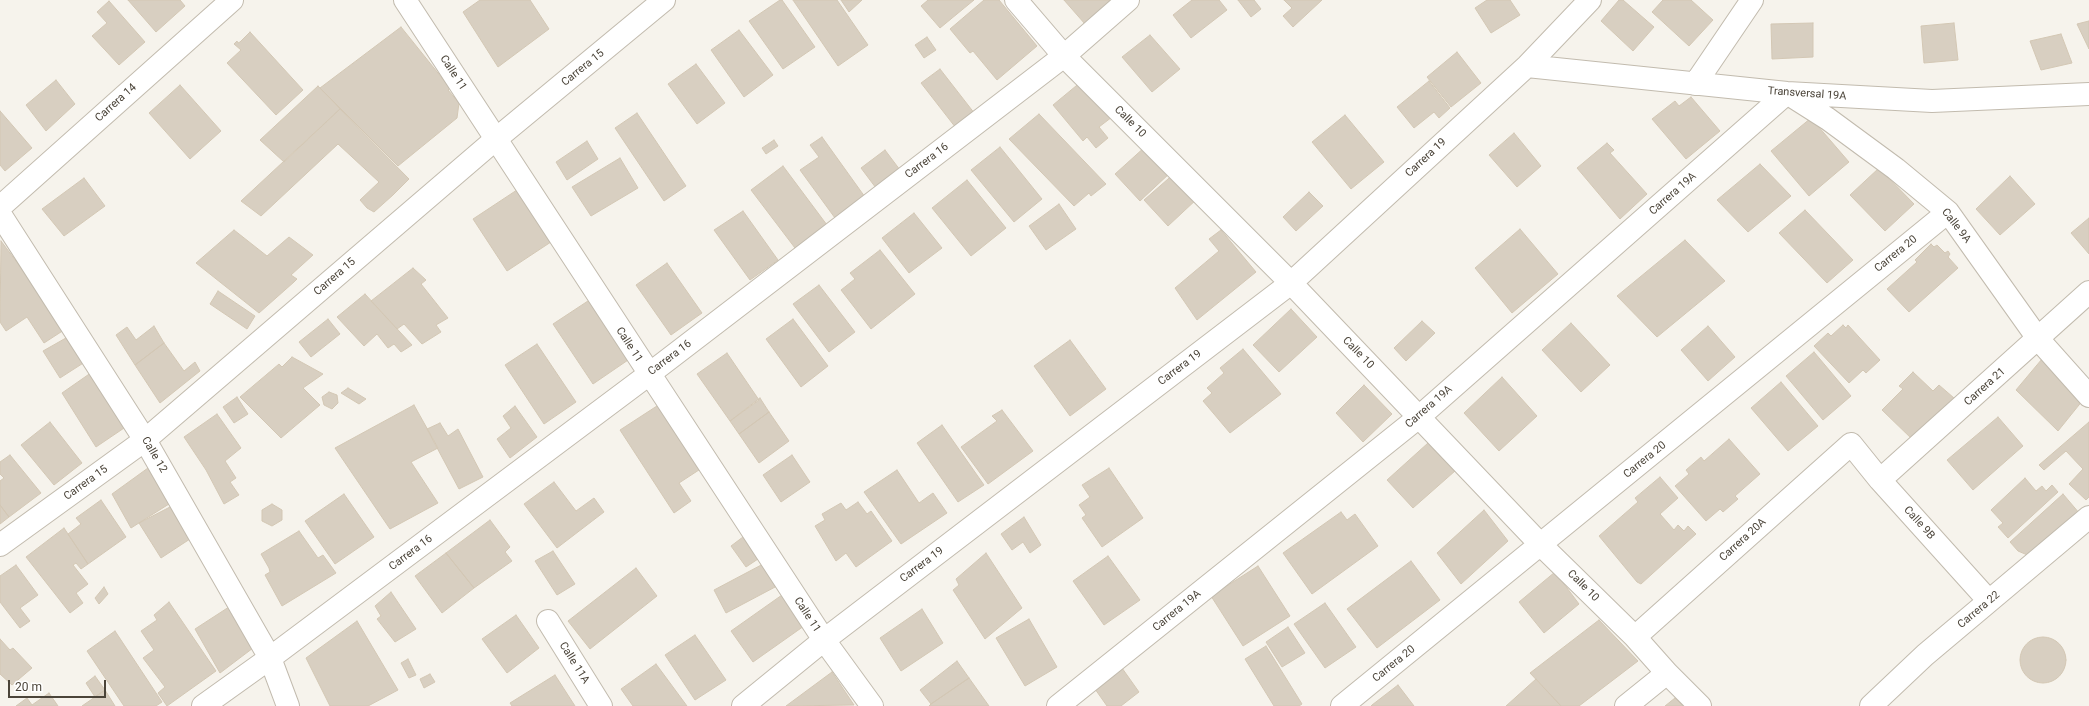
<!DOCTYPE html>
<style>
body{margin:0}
#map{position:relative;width:2089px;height:706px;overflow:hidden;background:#f6f3ec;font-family:Roboto,sans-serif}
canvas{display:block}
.scale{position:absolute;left:8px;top:680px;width:98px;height:18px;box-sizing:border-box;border:2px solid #4b4439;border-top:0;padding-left:5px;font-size:12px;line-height:14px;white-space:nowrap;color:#4b4439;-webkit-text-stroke:3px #fff;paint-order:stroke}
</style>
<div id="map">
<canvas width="2089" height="706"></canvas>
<div class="scale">20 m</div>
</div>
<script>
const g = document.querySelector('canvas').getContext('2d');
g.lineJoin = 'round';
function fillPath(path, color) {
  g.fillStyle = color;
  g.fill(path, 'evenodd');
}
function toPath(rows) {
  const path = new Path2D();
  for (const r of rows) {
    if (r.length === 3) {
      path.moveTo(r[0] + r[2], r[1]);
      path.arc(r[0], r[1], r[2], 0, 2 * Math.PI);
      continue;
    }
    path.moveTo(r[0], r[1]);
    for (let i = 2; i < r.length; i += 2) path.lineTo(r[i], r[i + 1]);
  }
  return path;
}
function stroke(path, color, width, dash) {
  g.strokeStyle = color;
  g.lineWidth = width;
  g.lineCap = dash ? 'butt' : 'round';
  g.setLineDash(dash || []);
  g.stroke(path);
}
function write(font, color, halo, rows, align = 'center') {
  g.font = font + ' Roboto,sans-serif';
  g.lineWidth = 4;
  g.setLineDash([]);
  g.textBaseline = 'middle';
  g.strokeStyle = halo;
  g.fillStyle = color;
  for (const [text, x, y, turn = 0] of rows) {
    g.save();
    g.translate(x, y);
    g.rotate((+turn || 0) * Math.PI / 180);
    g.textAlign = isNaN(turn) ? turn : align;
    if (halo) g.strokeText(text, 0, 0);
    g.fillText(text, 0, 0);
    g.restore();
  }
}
const building = toPath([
 [128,0,180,0,185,6,156,32,128,0],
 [480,0,530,0,549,29,498,67,463,12,480,0],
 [780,0,782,0,815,47,783,69,749,21,780,0],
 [793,0,837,0,868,45,838,66,793,0],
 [841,0,862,0,849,12,841,0],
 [928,0,974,0,940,28,921,6,928,0],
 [984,0,999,0,1037,46,997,80,973,51,970,53,950,29,984,0],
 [1064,0,1114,0,1085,24,1064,0],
 [1192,0,1219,0,1227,10,1191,38,1173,15,1192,0],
 [1238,0,1254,0,1261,9,1251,17,1238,0],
 [1284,0,1322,0,1293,27,1283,16,1292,8,1284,0],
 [1487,0,1510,0,1520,15,1491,33,1475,8,1487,0],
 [1619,0,1623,0,1654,27,1633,51,1601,21,1619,0],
 [1663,0,1691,0,1713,20,1689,46,1652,12,1663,0],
 [109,1,145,42,119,65,92,36,107,23,97,12,109,1],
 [2089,21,2089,49,2077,24,2089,21],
 [1813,23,1813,57,1772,59,1771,24,1813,23],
 [1954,23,1958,60,1924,63,1921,26,1954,23],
 [401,27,450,88,448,90,459,103,457,118,398,166,320,88,401,27],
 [739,30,773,75,744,97,711,50,739,30],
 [250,32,303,90,276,115,227,63,241,50,234,44,237,41,238,43,240,42,250,32],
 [2061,34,2072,63,2041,70,2030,41,2061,34],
 [1150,35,1180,69,1152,92,1122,57,1150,35],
 [927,37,936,50,924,58,915,45,927,37],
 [1457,52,1481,83,1451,107,1427,77,1457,52],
 [696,64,725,103,697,124,668,84,696,64],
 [940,69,975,114,956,128,921,83,940,69],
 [56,80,75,104,46,131,26,105,56,80],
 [1082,81,1112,117,1099,127,1108,138,1096,148,1087,137,1083,141,1053,105,1082,81],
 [1429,81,1450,108,1439,118,1434,112,1414,128,1397,107,1429,81],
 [180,85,221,131,190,159,149,113,180,85],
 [318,86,340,109,284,162,260,140,318,86],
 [1691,97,1720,131,1686,159,1652,119,1675,101,1679,106,1691,97],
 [340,109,409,179,393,195,374,212,367,208,360,200,379,182,338,144,261,216,241,201,340,109],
 [0,111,32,148,5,171,0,165,0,111],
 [637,113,686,186,664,201,615,128,637,113],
 [1039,114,1106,184,1091,196,1089,193,1074,206,1009,139,1039,114],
 [1345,115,1384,162,1351,189,1312,142,1345,115],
 [1811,118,1849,162,1809,196,1771,151,1811,118],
 [1514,133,1541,166,1517,187,1489,155,1514,133],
 [822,137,865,197,835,218,800,170,819,157,810,145,822,137],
 [774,140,778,146,766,154,762,148,774,140],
 [587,141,598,159,567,180,556,162,587,141],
 [1607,143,1614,150,1610,153,1647,194,1620,219,1577,168,1607,143],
 [1146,146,1170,173,1140,201,1115,174,1146,146],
 [1000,147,1042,199,1014,222,971,170,1000,147],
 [885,150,900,170,876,188,861,168,885,150],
 [620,158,638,188,591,216,572,187,620,158],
 [1760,164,1791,196,1748,232,1717,200,1760,164],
 [783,166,827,225,795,248,751,190,783,166],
 [1879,168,1914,204,1885,231,1850,195,1879,168],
 [1176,172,1198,198,1168,226,1144,200,1176,172],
 [2010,176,2035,204,2000,235,1976,209,2010,176],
 [84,178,105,206,64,236,42,209,84,178],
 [967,180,1006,228,971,256,932,208,967,180],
 [523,186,557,238,507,271,473,219,523,186],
 [1309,192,1323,206,1296,231,1283,217,1309,192],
 [1059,204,1076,229,1046,250,1029,226,1059,204],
 [1805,210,1853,260,1827,283,1779,233,1805,210],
 [743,211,778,260,750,280,714,230,743,211],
 [914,213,942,248,909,273,882,238,914,213],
 [2089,218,2089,254,2071,233,2089,218],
 [1520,229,1558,274,1512,313,1475,268,1520,229],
 [234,230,267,256,289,237,313,255,291,275,297,279,294,282,259,313,196,263,234,230],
 [1221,230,1256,272,1197,320,1175,288,1219,251,1209,239,1221,230],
 [1685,240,1725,281,1657,337,1617,296,1685,240],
 [1,241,48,304,64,330,44,343,27,317,6,331,0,322,1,241],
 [1931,244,1934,247,1937,245,1945,253,1948,251,1950,254,1948,257,1958,268,1909,312,1887,289,1917,262,1915,260,1931,244],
 [880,250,915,294,871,329,841,290,855,279,850,273,880,250],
 [667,263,702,313,671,335,636,285,667,263],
 [413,268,426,280,421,284,448,318,436,325,441,332,422,344,404,324,397,329,371,301,413,268],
 [819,285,855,332,829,352,793,304,819,285],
 [218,291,255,316,247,329,210,304,218,291],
 [365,294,376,306,412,345,401,352,394,344,388,348,377,334,364,346,337,317,365,294],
 [591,299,631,358,593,384,553,324,591,299],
 [1291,309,1317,337,1279,372,1253,345,1291,309],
 [328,319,340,334,311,357,299,342,328,319],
 [793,319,828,366,801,387,766,339,793,319],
 [1422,321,1435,333,1406,361,1394,348,1422,321],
 [1571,323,1610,365,1581,392,1542,350,1571,323],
 [1843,325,1846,328,1848,325,1880,360,1866,373,1863,370,1849,383,1814,346,1828,333,1831,336,1843,325],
 [154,326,164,343,135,365,116,335,127,327,136,340,154,326],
 [1708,326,1735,357,1708,381,1681,350,1708,326],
 [73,334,88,360,60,378,43,351,73,334],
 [1070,340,1106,389,1070,416,1034,366,1070,340],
 [164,343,184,371,195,362,200,371,160,403,135,365,164,343],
 [537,344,576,402,544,424,505,365,537,344],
 [1243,349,1281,394,1230,433,1203,401,1212,393,1207,388,1224,373,1220,368,1243,349],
 [1814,352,1851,396,1823,420,1786,376,1814,352],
 [727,353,759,400,730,421,697,374,727,353],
 [292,357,323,374,303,388,320,405,281,438,240,397,279,364,282,367,292,357],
 [2042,359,2083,400,2058,431,2016,390,2042,359],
 [95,370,130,424,96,447,62,393,95,370],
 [1913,372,1933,391,1939,385,1954,398,1913,440,1882,410,1903,389,1899,386,1913,372],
 [1502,377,1537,416,1499,451,1464,413,1502,377],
 [1781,382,1818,426,1788,451,1751,408,1781,382],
 [1364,385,1392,414,1363,442,1336,413,1364,385],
 [348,388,366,399,359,404,341,393,348,388],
 [329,392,337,395,338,403,332,409,324,405,322,397,329,392],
 [237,397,248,414,234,423,223,407,237,397],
 [760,398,769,412,739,434,730,421,760,398],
 [660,404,702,468,679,483,691,501,674,513,620,430,660,404],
 [414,405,438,448,411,462,438,503,390,529,335,448,414,405],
 [515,406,537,437,510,458,497,439,511,428,503,416,515,406],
 [1002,410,1033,451,988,484,961,447,997,421,992,416,1002,410],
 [769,412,789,441,759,463,739,434,769,412],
 [217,414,241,448,225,461,236,478,230,482,239,495,224,504,206,470,184,437,217,414],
 [1998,417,2023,446,1973,490,1947,460,1998,417],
 [50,422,82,463,54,485,21,445,50,422],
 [2089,422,2089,497,2086,500,2069,484,2083,469,2066,451,2044,470,2039,465,2089,422],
 [440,423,448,436,458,429,483,477,459,489,427,429,440,423],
 [942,425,984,485,958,502,917,443,942,425],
 [1729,439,1760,474,1735,496,1738,499,1723,512,1720,509,1706,521,1675,486,1689,474,1686,470,1701,457,1704,461,1729,439],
 [1428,443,1455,471,1413,508,1387,480,1428,443],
 [10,455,41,493,9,517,0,505,0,481,4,478,0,474,0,462,10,455],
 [792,455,810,482,781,502,763,475,792,455],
 [148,468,169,504,131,528,112,494,148,468],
 [1109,468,1143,518,1102,547,1082,518,1086,515,1079,505,1090,497,1082,485,1109,468],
 [897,470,919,503,933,493,947,513,901,544,864,492,897,470],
 [1660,477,1678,498,1660,514,1674,530,1678,525,1684,531,1688,526,1696,534,1641,584,1637,582,1599,536,1638,502,1635,498,1660,477],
 [2025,478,2036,491,2042,486,2046,491,2052,485,2058,492,2008,538,1998,527,2003,523,1991,510,2025,478],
 [554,482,576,511,594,498,604,512,557,548,524,504,554,482],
 [344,494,374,537,335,564,305,521,344,494],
 [2063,494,2080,514,2032,557,2018,551,2010,542,2063,494],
 [101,500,126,537,88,564,68,534,81,524,76,518,101,500],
 [858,502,867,514,871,511,892,541,856,567,846,553,836,561,815,526,825,520,822,514,841,503,846,510,858,502],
 [272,504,282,510,282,520,272,526,262,521,262,510,272,504],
 [0,505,9,517,0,524,0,505],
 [170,507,190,539,161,558,139,523,170,507],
 [1484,510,1508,541,1461,584,1437,553,1484,510],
 [1341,512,1347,520,1355,514,1378,546,1312,594,1283,553,1341,512],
 [1024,517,1041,545,1030,553,1023,542,1012,550,1001,534,1024,517],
 [490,520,510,547,505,552,512,561,474,588,446,553,490,520],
 [64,528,88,564,81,569,76,563,73,565,88,584,76,593,83,603,70,613,26,557,64,528],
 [299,531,318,558,323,555,336,573,282,606,265,575,270,572,269,568,261,554,299,531],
 [743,537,758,559,746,567,731,546,743,537],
 [553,551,575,584,557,595,535,561,553,551],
 [446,553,474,588,442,613,415,576,446,553],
 [986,553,1022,608,985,639,953,590,959,585,956,579,986,553],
 [1108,556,1140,600,1104,625,1073,581,1108,556],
 [1411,561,1440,600,1377,648,1347,609,1411,561],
 [765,563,777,586,726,613,714,590,765,563],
 [16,565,38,595,20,608,30,621,20,628,0,602,0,576,16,565],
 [1258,566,1290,616,1243,646,1211,596,1258,566],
 [636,568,657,596,590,649,568,621,636,568],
 [1555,572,1579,604,1544,633,1519,602,1555,572],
 [104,587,108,594,99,604,95,598,104,587],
 [391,592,416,629,395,642,377,619,381,616,375,606,391,592],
 [782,595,804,626,753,662,731,631,782,595],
 [169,602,216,671,167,706,158,693,165,687,143,658,154,650,141,631,157,620,154,615,169,602],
 [1325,603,1356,647,1325,668,1294,624,1325,603],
 [232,605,257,645,220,673,195,629,232,605],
 [922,609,943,643,901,671,880,638,922,609],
 [516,615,539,648,507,673,482,639,516,615],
 [1029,619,1057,667,1025,686,996,638,1029,619],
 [1599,620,1638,661,1579,706,1561,706,1530,673,1599,620],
 [357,621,398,690,368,706,330,706,306,658,357,621],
 [1288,627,1305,653,1282,667,1266,642,1288,627],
 [115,631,162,702,156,706,124,706,87,651,115,631],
 [695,635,726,680,695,700,665,655,695,635],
 [2043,660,23],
 [0,639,10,650,13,648,32,668,12,685,0,674,0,639],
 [1266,646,1302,704,1299,706,1274,706,1245,659,1266,646],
 [408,659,416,675,409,678,401,663,408,659],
 [957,661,969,678,931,704,920,690,957,661],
 [656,664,687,706,633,706,621,689,656,664],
 [1122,668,1139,692,1121,706,1107,706,1095,689,1122,668],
 [832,672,854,705,786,706,832,672],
 [430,674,435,682,424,688,420,679,430,674],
 [555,675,575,706,512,706,510,703,555,675],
 [95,676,105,690,95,697,86,683,95,676],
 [969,678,989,706,929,706,931,704,969,678],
 [1536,679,1561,706,1506,706,1536,679],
 [1398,685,1414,706,1371,706,1372,705,1398,685],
 [105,690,115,706,82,706,95,697,105,690],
 [49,693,58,706,16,706,27,698,32,705,49,693],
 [1675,698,1683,706,1665,706,1675,698]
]);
const minor = toPath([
 [405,0,824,640,872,706],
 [1016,0,1064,56,1291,283,1541,545,1635,637,1667,673,1700,706],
 [1527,66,1787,93,1932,101,2089,94],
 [1695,84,1752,0],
 [0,207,232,0],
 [0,214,145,440,270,658,288,706],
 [1880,480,2089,292],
 [548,621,601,706],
 [1635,637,1851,444,1880,480,1989,601],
 [203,706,270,658,648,375,1064,56,1128,0],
 [743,706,824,640,1291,283,1527,66,1590,0],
 [1058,706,1419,417,1787,93,1828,119,1896,169,1948,212,2039,340,2089,396],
 [1342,706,1948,212],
 [1626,706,1667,673],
 [1871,706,1925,655,2089,517]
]);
const tertiary = toPath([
 [0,545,145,440,496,139,664,0]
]);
const streetNames = [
 ["Carrera 15",583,68,-39],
 ["Calle 11",453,73,57],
 ["Transversal 19A",1807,94,4],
 ["Carrera 14",116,103,-42],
 ["Calle 10",1130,122,45],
 ["Carrera 19",1426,158,-43],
 ["Carrera 16",927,161,-37],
 ["Carrera 19A",1673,194,-41],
 ["Calle 9A",1956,226,52],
 ["Carrera 20",1896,254,-39],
 ["Carrera 15",335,277,-41],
 ["Calle 11",629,345,57],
 ["Calle 10",1358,353,46],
 ["Carrera 16",670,358,-37],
 ["Carrera 19",1180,368,-37],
 ["Carrera 21",1985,387,-42],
 ["Carrera 19A",1429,407,-41],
 ["Calle 12",154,455,60],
 ["Carrera 20",1645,460,-39],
 ["Carrera 15",86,483,-36],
 ["Calle 9B",1919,523,48],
 ["Carrera 20A",1743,540,-42],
 ["Carrera 16",411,553,-37],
 ["Carrera 19",922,565,-37],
 ["Calle 10",1583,586,45],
 ["Carrera 22",1979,610,-40],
 ["Carrera 19A",1177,611,-39],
 ["Calle 11",807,615,57],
 ["Calle 11A",574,663,58],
 ["Carrera 20",1394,664,-39]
];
fillPath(building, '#d8cfc1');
stroke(building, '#d3c7b4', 1);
stroke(minor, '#c2bbae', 24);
stroke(tertiary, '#c2bbae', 24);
stroke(minor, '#fff', 22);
stroke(tertiary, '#fff', 22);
write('11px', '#4b4439', '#fff', streetNames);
</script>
